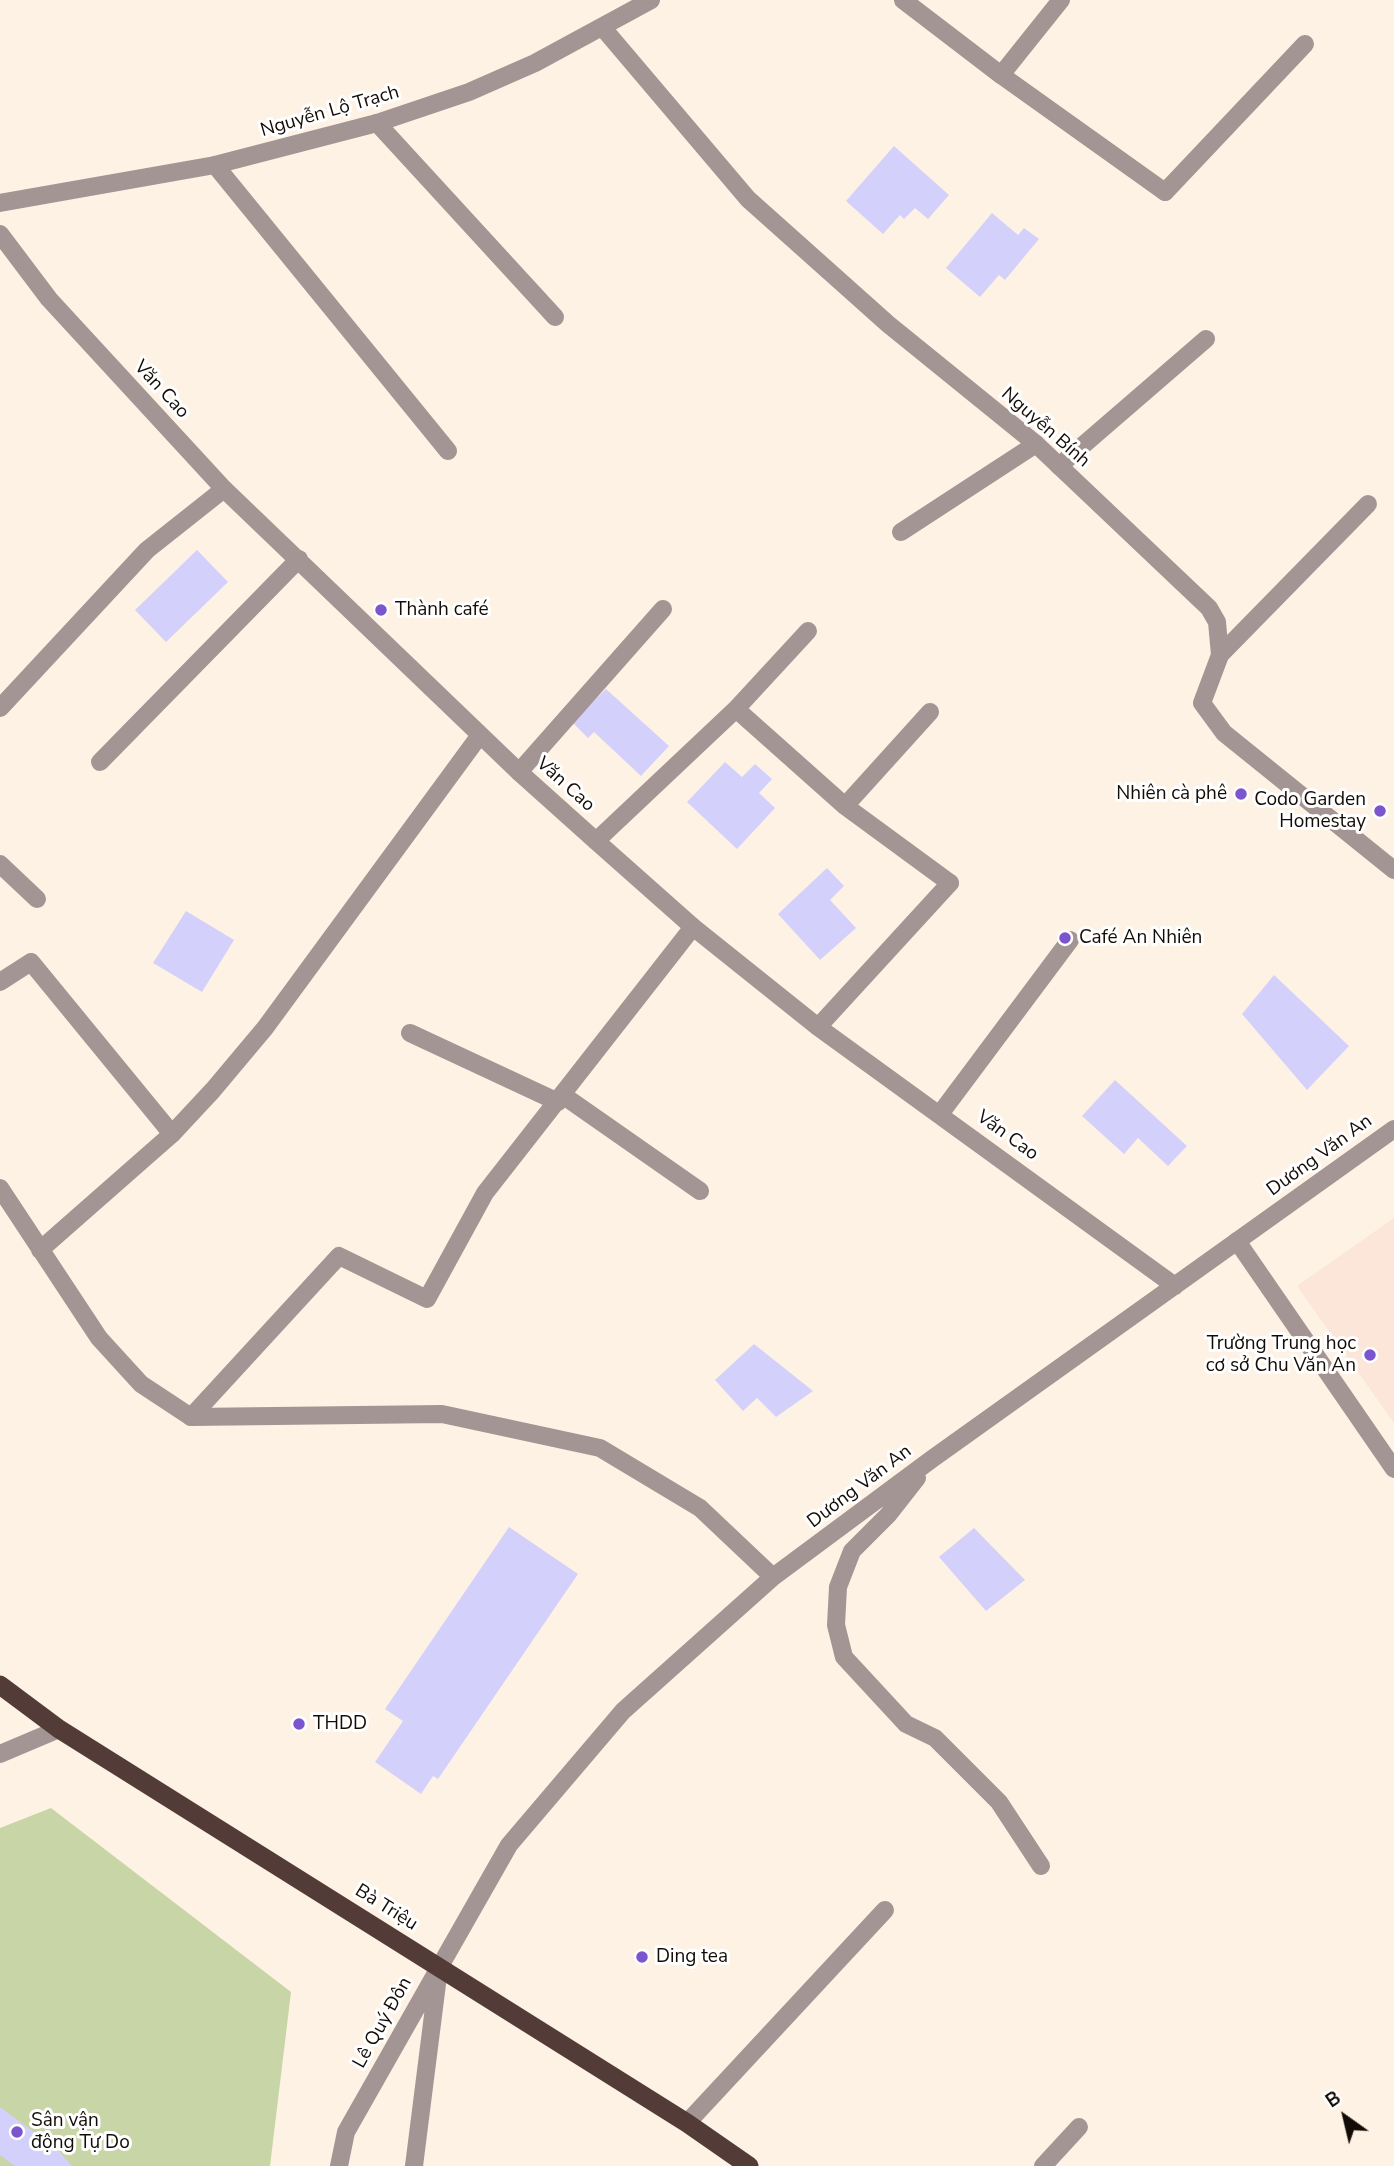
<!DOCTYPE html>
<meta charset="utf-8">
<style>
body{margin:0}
#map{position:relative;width:1394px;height:2166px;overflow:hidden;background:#fef2e4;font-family:"Nunito Sans",sans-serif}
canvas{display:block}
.north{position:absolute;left:1310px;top:2082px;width:70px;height:70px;-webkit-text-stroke:5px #fff;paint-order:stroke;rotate:326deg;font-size:19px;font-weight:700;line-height:28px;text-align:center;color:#130c06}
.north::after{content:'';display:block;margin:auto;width:24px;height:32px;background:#130c06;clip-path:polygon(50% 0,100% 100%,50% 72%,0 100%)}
</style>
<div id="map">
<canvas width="1394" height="2166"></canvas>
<div class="north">B</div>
</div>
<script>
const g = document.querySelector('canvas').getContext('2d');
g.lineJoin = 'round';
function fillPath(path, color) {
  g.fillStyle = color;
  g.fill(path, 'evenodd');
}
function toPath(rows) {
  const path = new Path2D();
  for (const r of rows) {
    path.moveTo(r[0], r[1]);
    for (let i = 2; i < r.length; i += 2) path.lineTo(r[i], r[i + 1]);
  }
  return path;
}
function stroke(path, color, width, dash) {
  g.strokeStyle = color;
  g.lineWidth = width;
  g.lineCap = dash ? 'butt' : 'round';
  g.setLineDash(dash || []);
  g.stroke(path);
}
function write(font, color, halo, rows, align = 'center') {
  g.font = font + ' "Nunito Sans",sans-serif';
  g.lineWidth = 6;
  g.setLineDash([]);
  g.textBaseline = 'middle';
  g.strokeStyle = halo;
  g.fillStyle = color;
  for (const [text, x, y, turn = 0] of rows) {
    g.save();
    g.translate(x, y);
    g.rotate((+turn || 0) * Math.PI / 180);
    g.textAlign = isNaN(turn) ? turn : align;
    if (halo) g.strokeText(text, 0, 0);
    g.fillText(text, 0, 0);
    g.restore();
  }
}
const education = toPath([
 [1394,1218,1394,1423,1297,1286]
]);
const green = toPath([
 [51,1808,291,1992,270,2166,0,2166,0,1828]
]);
const building = toPath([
 [894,146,949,195,928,219,915,208,904,219,900,215,883,234,846,201],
 [992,213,1018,235,1024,228,1039,239,1005,280,999,275,980,297,946,268],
 [197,550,228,582,166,642,135,610],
 [606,689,669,746,641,776,594,732,588,738,572,722],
 [725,762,742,777,755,764,772,779,759,793,775,808,737,849,687,802],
 [827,868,844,886,830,900,856,928,820,960,778,914],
 [186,911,234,940,202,992,153,963],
 [1274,975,1349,1046,1307,1090,1242,1014],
 [1115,1080,1187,1146,1168,1166,1138,1138,1124,1154,1082,1116],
 [754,1344,813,1391,776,1417,757,1398,743,1411,715,1380],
 [509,1527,578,1574,438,1779,433,1776,421,1794,375,1762,403,1721,385,1709],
 [974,1528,1025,1580,986,1611,939,1557],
 [0,2107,58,2150,72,2166,15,2166,0,2155]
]);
const service = toPath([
 [1001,75,1061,0],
 [377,123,555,317],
 [215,165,448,451],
 [1165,192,1305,44],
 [1059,466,1206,339],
 [901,532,1036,444],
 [1220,655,1368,504],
 [0,708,147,550,224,489],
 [736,709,845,806,950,883],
 [100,762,299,559],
 [519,772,663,609],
 [845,806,930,712],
 [596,841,736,709,808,631],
 [0,864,37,899],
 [0,982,31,962,172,1134],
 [410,1033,558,1102],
 [564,1096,700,1191],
 [940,1114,1070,940],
 [1237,1241,1394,1469],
 [191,1417,339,1256,427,1299,485,1193,693,927],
 [687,2123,885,1910]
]);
const minor = toPath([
 [903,0,1001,75,1165,192],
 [603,28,748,199,888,324,1036,444,1209,608,1217,622,1220,655,1202,703,1224,733,1394,870],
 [0,203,215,165,377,123,469,92,535,63,651,0],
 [0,234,49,299,224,489,519,772,596,841,693,927,818,1027,1175,1286],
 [818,1027,950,883],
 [0,1188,99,1338,141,1384,191,1417,442,1414,600,1448,700,1508,773,1577],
 [40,1250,172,1134,213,1090,265,1028,480,735],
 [917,1478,888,1515,852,1551,838,1587,836,1625,844,1657,906,1724,935,1738,999,1802,1041,1866],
 [439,1968,509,1845,623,1711,773,1577,932,1459,1394,1129],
 [1043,2166,1079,2127]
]);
const tertiary = toPath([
 [0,1754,59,1729],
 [339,2166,346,2132,439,1968,414,2166]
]);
const trunk = toPath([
 [0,1685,59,1729,687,2123,749,2166]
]);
const markers = [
 [381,610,7,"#7b55ce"],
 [1241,794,7,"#7b55ce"],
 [1380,811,7,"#7b55ce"],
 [1065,938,7,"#7b55ce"],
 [1370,1355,7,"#7b55ce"],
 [299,1724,7,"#7b55ce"],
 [642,1957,7,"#7b55ce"],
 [17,2132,7,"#7b55ce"]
];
const streetNames = [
 ["Nguyễn Lộ Trạch",330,112,-16],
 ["Văn Cao",161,390,47],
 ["Nguyễn Bính",1045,428,41],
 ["Văn Cao",565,785,42],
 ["Văn Cao",1007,1136,36],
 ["Dương Văn An",1320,1156,-36],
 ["Dương Văn An",860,1487,-37],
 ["Bà Triệu",386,1908,32],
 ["Lê Quý Đôn",383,2023,-61]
];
const poiNames = [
 ["Thành café",395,610],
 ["Nhiên cà phê",1227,794,"right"],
 ["Codo Garden",1366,800,"right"],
 ["Homestay",1366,822,"right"],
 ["Café An Nhiên",1079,938],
 ["Trường Trung học",1356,1344,"right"],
 ["cơ sở Chu Văn An",1356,1366,"right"],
 ["THDD",313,1724],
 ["Ding tea",656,1957],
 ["Sân vận",31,2121],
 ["động Tự Do",31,2143]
];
fillPath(education, '#fce5d9');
fillPath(green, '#c8d5a6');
fillPath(building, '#d3d1fb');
stroke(service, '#a39593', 18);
stroke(minor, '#a39593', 18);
stroke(tertiary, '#a39593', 18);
stroke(trunk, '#533c38', 19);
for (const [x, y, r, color] of markers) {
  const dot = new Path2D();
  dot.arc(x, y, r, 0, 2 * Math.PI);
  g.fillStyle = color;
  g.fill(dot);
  stroke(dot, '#fff', 2.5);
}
write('19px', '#130c06', '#fff', streetNames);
write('19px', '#130c06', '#fff', poiNames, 'left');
</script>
